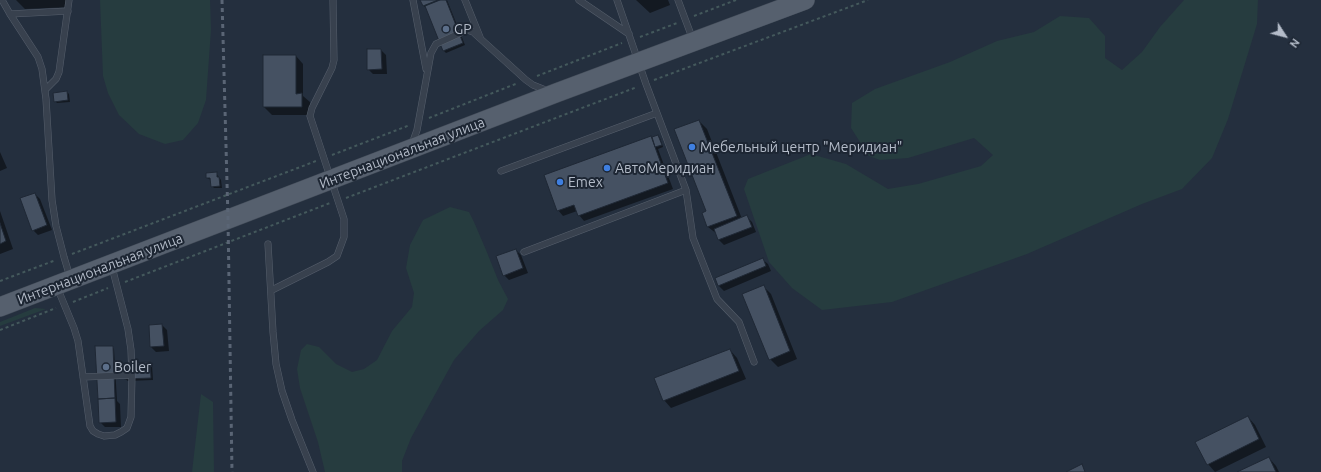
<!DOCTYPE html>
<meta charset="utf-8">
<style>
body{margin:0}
#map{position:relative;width:1321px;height:472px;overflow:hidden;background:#242f3e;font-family:Ubuntu,sans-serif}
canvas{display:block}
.north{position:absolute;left:1265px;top:16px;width:40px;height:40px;-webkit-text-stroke:3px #1d2633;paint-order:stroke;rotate:126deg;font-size:11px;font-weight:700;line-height:16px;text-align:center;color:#b4bcc9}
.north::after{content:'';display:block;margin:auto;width:14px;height:18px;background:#b4bcc9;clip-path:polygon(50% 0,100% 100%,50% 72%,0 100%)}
</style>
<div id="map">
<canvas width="1321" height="472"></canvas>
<div class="north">N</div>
</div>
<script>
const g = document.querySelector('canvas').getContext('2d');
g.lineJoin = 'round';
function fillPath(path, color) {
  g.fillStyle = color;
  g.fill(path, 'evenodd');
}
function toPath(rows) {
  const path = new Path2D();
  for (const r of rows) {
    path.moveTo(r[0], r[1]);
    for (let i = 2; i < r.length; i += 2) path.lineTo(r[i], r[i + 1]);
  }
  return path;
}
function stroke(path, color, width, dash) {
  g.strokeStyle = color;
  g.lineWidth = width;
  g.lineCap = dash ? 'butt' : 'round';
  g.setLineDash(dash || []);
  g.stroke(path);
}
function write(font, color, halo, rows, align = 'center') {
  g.font = font + ' Ubuntu,sans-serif';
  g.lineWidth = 4;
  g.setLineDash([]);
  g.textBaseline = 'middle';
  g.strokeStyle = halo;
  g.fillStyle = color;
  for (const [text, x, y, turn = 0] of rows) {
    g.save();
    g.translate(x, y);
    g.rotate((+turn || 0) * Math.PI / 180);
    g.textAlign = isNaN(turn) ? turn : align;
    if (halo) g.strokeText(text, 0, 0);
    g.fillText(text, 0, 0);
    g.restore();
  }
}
const green = toPath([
 [100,0,210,0,211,30,206,100,198,123,183,140,165,144,139,134,119,115,108,93,103,76],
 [1184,0,1258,0,1257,24,1228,119,1212,158,1182,189,1142,204,1027,254,892,302,822,310,792,288,769,262,744,189,748,179,811,154,846,164,888,189,918,184,981,166,993,155,974,138,908,158,880,160,869,156,851,128,852,103,875,89,950,62,997,41,1034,32,1060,16,1089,18,1105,36,1105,58,1122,70,1142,52,1160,27],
 [450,207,469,212,474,222,486,250,498,280,508,299,503,310,479,331,454,360,411,438,402,461,402,472,325,472,318,442,300,388,297,369,301,350,307,344,319,347,336,364,352,372,364,369,377,360,392,331,412,307,414,293,406,268,410,245,423,220],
 [35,308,46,309,0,326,0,322],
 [201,394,213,402,214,472,192,472]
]);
const shadow = toPath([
 [16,0,70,0,71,7,25,9],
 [421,0,447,0,465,45,446,53,444,51,426,8,424,6],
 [636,0,668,0,670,5,650,13],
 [368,50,381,50,386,55,387,74,373,74,368,69],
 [296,56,303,64,303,96,310,102,310,115,272,115,264,107],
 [67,92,69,94,70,102,57,103,55,101],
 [699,121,707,129,742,219,747,217,752,222,756,232,724,245,719,240,717,234,708,227,703,213,708,212],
 [658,136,660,138,663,147,658,149,673,189,584,221,579,215,577,211,563,216,558,210,652,138],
 [0,152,7,168,0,171],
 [216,173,221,180,222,188,214,188,212,186,211,180,207,178],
 [35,194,40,199,52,230,38,235,33,230],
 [0,211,13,249,0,254],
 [516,250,521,255,528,273,509,280,504,275],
 [762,259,768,264,771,271,724,291,719,286],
 [763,286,771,294,797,359,778,367,770,359],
 [162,325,167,330,169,351,156,352,151,347],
 [112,347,114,349,117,401,120,404,121,427,105,427,100,422],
 [730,350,737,358,746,379,671,408,664,400],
 [150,363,152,365,153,380,128,381,125,379],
 [1248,417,1255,425,1266,447,1215,472,1208,464],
 [1269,458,1276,466,1279,472,1239,472]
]);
const building = toPath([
 [420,0,438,0,423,6,420,0],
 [440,0,446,0,463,43,443,51,425,6,440,0],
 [367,49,381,49,382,69,367,70,367,49],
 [263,55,296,55,296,94,302,93,302,107,263,107,263,55],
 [67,91,68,100,54,102,53,93,67,91],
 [699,120,737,216,707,227,702,213,706,211,674,129,699,120],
 [658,135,662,145,655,147,652,137,658,135],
 [651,136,668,183,578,216,574,205,557,211,544,175,651,136],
 [217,172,217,177,219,177,220,186,211,187,210,178,206,178,206,173,217,172],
 [35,193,47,225,32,231,20,198,35,193],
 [747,215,752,227,718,240,714,229,747,215],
 [0,223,6,241,0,244,0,223],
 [516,249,523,268,503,276,496,256,516,249],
 [763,258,766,266,718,286,715,278,763,258],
 [764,285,790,351,769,360,742,294,764,285],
 [162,324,164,346,150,347,149,325,162,324],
 [95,346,113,346,115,398,98,399,95,346],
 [730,349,739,371,663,401,654,378,730,349],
 [150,362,151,378,124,379,124,363,150,362],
 [115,398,116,422,99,423,98,399,115,398],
 [1248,416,1259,439,1207,465,1195,442,1248,416],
 [1269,457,1276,472,1237,472,1269,457],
 [1082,464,1085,472,1066,472,1082,464]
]);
const path = toPath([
 [694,16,736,0],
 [640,37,677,23],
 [537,76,622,43],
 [654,80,868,0],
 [429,118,518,83],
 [332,155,410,125],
 [346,198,637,87],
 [72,254,316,161],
 [0,281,56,260],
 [125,282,330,203],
 [73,302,108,288],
 [0,330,56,308]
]);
const lane = toPath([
 [2,0,10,14,38,57,42,69,46,99,52,200,56,226,64,257,70,277],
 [413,0,426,69],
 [465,0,480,37],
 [579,0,629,34],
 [617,0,646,84,686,190,693,238,717,299,739,322,754,362],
 [678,0,693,40],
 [10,14,68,11],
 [45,90,56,79,59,72,69,0],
 [412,144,417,130,431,53,436,44,467,30,473,32,526,80,533,85,548,91],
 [501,171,657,113],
 [268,244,273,332,276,364,282,391,292,420,313,472],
 [524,252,686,190],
 [57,287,74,328,78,341,90,426,93,431,98,434,104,436,115,435,121,432,127,428,131,417,132,375],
 [272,290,328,262,337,256,344,237,344,219,310,116,312,108,332,68,334,60,333,0],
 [83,377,132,375,131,350,128,329,112,267]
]);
const primary = toPath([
 [0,307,556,93,805,0]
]);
const rail = toPath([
 [222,0,228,219,232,472]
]);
const markers = [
 [446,29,4,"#5c6f8a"],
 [692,147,4,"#3f7fe0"],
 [607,168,4,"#3f7fe0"],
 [560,182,4,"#3f7fe0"],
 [106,367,4,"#5c6f8a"]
];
const poiNames = [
 ["GP",454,29],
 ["Мебельный центр \"Меридиан\"",700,147],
 ["АвтоМеридиан",615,168],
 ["Emex",568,182],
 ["Boiler",114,367]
];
const streetNames = [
 ["Интернациональная улица",402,153,-21],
 ["Интернациональная улица",100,269,-21]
];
fillPath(green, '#263c3f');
fillPath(shadow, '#0007');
fillPath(building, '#455162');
stroke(building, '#1f2835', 1);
stroke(lane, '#565f6c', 7);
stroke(primary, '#414a57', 20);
stroke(path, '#44595c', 2, [3, 3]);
stroke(lane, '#38414e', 6);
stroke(primary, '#56606e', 19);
stroke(rail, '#5a6575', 3, [4, 4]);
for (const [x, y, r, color] of markers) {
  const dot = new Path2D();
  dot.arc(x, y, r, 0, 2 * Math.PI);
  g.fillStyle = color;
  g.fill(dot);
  stroke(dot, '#1d2633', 1.5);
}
write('14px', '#b4bcc9', '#1d2633', poiNames, 'left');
write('14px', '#b4bcc9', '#1d2633', streetNames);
</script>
